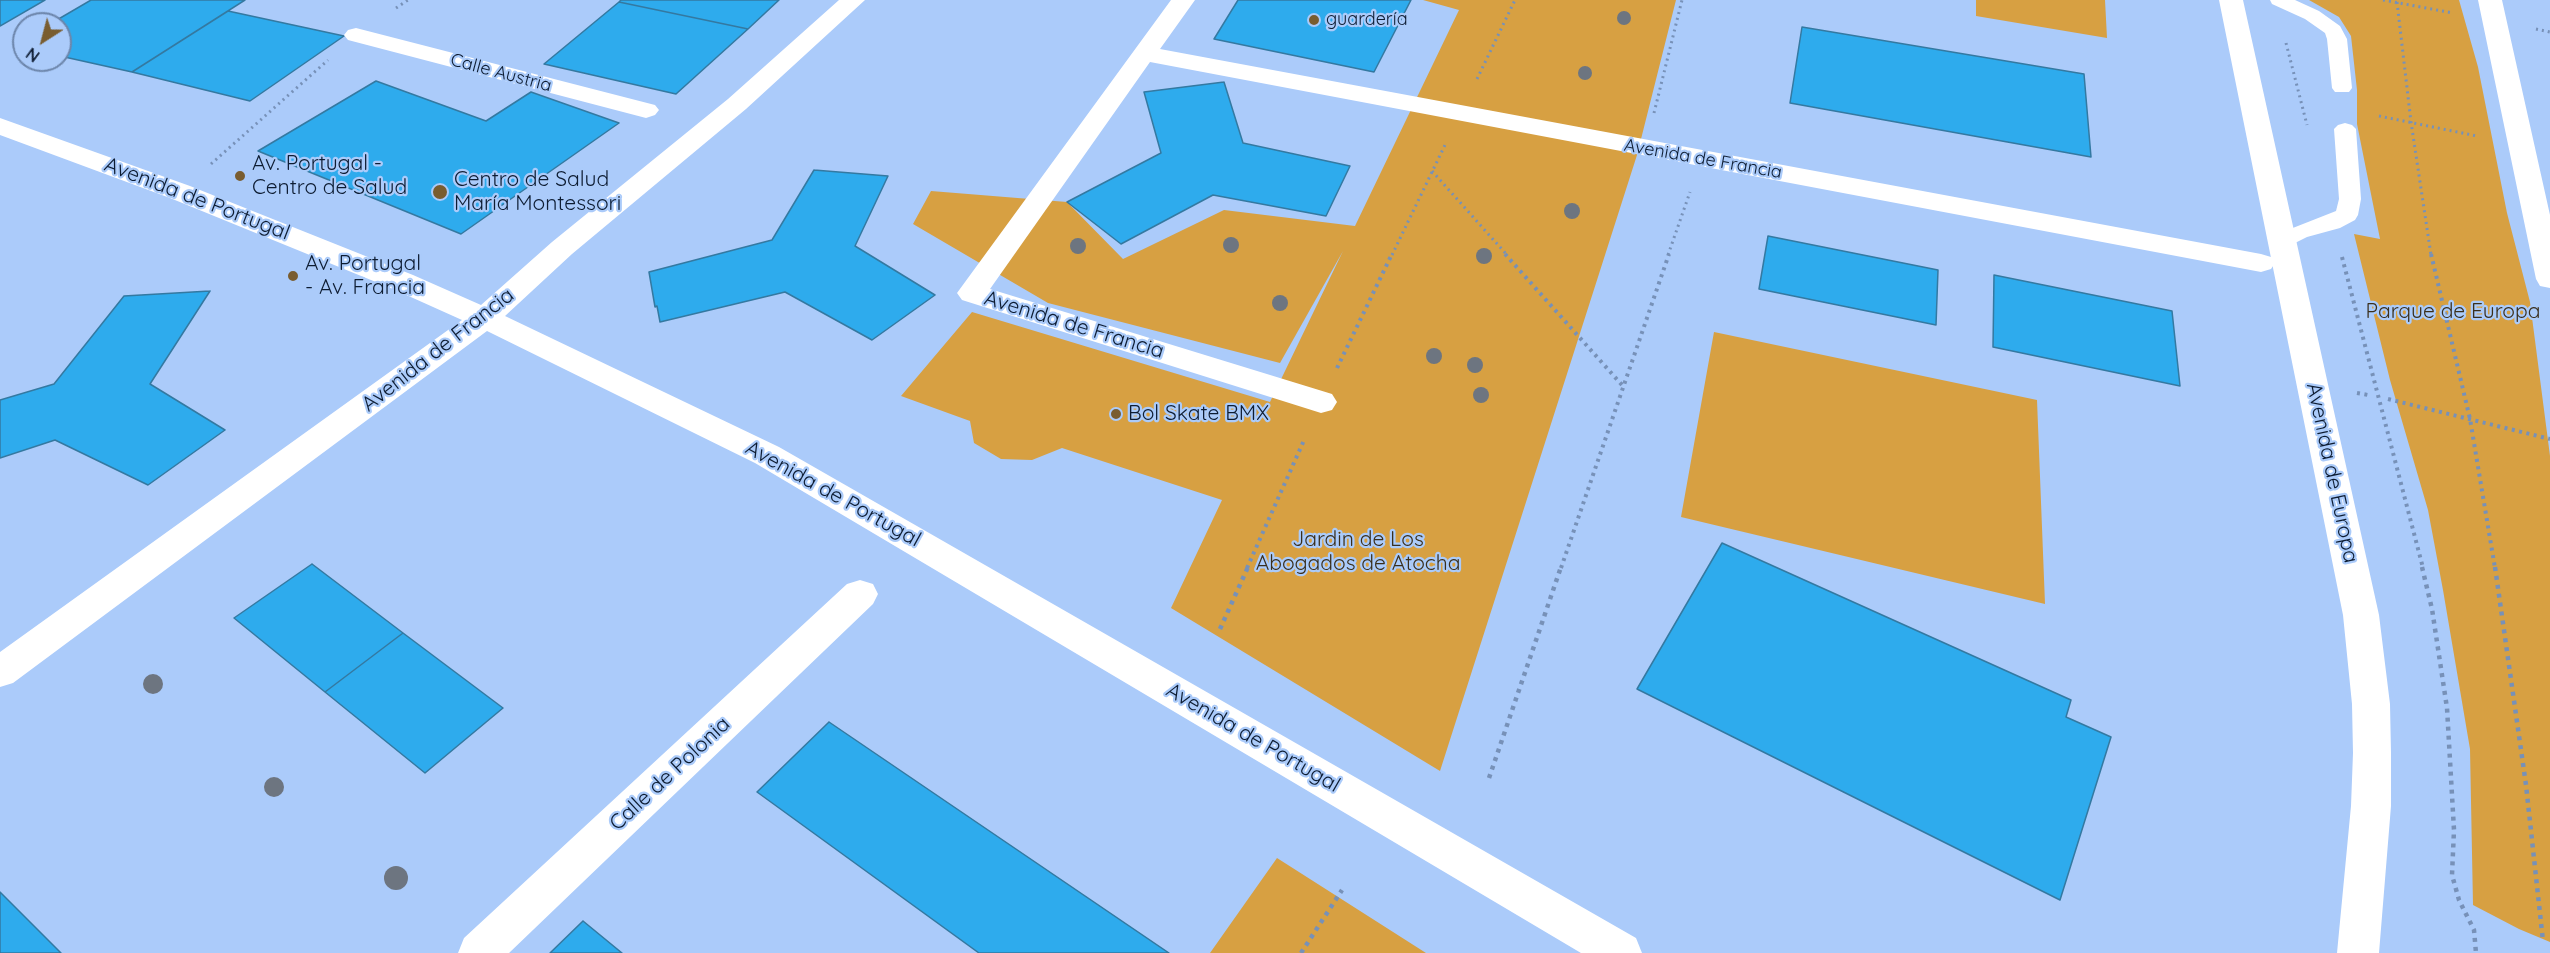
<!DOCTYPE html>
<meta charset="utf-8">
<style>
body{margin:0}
#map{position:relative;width:2550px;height:953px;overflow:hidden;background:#abcbfa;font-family:Quicksand,sans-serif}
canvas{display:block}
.north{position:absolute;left:12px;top:12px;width:60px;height:60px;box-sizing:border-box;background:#abcbfa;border:2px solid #6c85aa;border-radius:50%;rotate:216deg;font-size:16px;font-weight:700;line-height:24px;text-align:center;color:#0d1c32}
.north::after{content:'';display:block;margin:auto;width:21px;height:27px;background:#795d30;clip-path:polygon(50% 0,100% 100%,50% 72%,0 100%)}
</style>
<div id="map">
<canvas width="2550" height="953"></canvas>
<div class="north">N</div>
</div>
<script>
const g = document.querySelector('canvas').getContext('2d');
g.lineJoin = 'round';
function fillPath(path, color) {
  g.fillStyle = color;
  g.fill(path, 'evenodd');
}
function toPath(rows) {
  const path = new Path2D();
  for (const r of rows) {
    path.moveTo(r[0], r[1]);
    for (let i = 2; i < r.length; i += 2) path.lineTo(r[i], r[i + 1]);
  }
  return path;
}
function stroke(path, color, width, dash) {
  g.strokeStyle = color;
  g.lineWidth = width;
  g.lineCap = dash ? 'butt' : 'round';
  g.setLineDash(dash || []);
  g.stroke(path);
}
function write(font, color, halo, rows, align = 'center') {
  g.font = font + ' Quicksand,sans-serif';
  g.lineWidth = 4.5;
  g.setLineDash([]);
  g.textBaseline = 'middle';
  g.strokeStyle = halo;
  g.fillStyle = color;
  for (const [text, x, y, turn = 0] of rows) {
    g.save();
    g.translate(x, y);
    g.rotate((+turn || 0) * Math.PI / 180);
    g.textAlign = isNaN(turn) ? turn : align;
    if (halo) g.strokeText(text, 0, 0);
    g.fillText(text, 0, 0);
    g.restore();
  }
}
const green = toPath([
 [1423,0,1676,0,1637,155,1440,771,1171,608,1222,500,1062,448,1032,460,1001,459,974,443,970,421,901,396,972,312,1270,402,1343,251,1280,363,1048,303,913,224,931,191,1067,202,1123,259,1224,210,1355,226,1459,10],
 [1976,0,2105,0,2107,38,1976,16],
 [2309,0,2459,0,2478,67,2507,213,2530,302,2550,456,2550,942,2519,929,2473,905,2470,749,2443,590,2428,510,2390,380,2354,234,2380,239,2357,124,2357,90,2351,36,2339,17],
 [1714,332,2037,400,2045,604,1681,517],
 [1277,858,1426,953,1210,953]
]);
const building = toPath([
 [0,0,45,0,0,26,0,0],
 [91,0,245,0,132,72,60,56,60,24,50,24,91,0],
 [621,0,779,0,748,29,619,2,621,0],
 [1238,0,1411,0,1374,72,1214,39,1238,0],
 [619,2,748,29,676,94,544,64,619,2],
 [228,11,344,36,250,101,132,72,228,11],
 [1802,27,2084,74,2091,157,1790,103,1802,27],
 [376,81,486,121,531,92,619,123,461,234,258,151,376,81],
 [1224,82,1243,143,1350,166,1326,216,1213,195,1121,244,1067,202,1161,153,1144,92,1224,82],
 [814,170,888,176,855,246,935,295,872,340,785,292,660,322,657,306,655,307,649,272,772,240,814,170],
 [1768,236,1938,270,1936,325,1759,289,1768,236],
 [1994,275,2172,311,2180,386,1993,347,1994,275],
 [210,291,150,384,225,430,148,485,55,440,0,458,0,400,54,384,124,296,210,291],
 [1722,543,2071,700,2066,717,2111,737,2060,900,1637,689,1722,543],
 [312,564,403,633,325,692,234,618,312,564],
 [403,633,503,708,425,773,325,692,403,633],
 [829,722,1169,953,979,953,757,792,829,722],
 [0,892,61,953,0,953,0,892],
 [583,921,622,953,550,953,583,921]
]);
const pathFar2 = toPath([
 [2383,0,2453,13],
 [2397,2,2411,122,2431,255],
 [396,8,408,0],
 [2536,29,2550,32],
 [2286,43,2307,125],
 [1477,79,1515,0],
 [1654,113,1682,0],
 [2379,116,2477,136],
 [211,164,328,60],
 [1432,171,1507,255],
 [1392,255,1445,145],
 [1668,255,1690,192]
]);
const pathFar1 = toPath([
 [1505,254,1622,385],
 [2431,254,2470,419,2495,568],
 [2342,257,2423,568],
 [1337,368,1392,254],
 [2357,393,2368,395],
 [2388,399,2550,439],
 [1247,568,1305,438],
 [1561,568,1669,254]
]);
const path = toPath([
 [2422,567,2432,609,2447,708,2454,830,2452,875,2459,900,2474,930,2476,953],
 [2495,567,2526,785,2543,941],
 [1220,629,1248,567],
 [1489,778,1561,567],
 [1301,953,1342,890]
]);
const lane = toPath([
 [2270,0,2295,0,2319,11,2340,26,2347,39,2352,88,2349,92,2335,92,2332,88,2327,39,2325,33,2305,19,2272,4,2270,0],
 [2345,123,2352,125,2356,129,2361,199,2358,215,2355,220,2340,228,2307,237,2291,245,2283,247,2275,245,2272,240,2275,235,2336,211,2339,199,2334,129,2338,125,2345,123]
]);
const street = toPath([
 [839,0,865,0,746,109,572,254,505,316,779,447,1636,938,1642,953,1581,953,755,463,487,331,13,683,0,687,0,652,462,320,393,289,170,198,0,135,0,118,190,186,413,275,481,305,552,242,728,99,839,0],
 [1171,0,1195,0,1160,49,2261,254,2271,257,2275,263,2271,269,2261,272,1150,62,990,289,1332,394,1337,402,1332,410,1321,413,962,300,957,293,1171,0],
 [356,28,655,105,659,110,655,115,646,118,348,40,344,35,348,30,356,28],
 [860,580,873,584,878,594,873,604,509,953,458,953,464,938,847,584,860,580]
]);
const secondary = toPath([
 [2219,0,2243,0,2379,615,2390,704,2391,753,2391,806,2379,953,2337,953,2351,806,2353,753,2352,704,2343,615,2219,0],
 [2478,0,2502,0,2550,215,2550,288,2540,286,2536,279,2478,0]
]);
const trees = [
 [1624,18,7],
 [1585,73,7],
 [1572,211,8],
 [1231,245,8],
 [1078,246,8],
 [1484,256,8],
 [1280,303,8],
 [1434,356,8],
 [1475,365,8],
 [1481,395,8],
 [153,684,10],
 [274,787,10],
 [396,878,12]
];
const markers = [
 [1314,20,6,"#795d30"],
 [240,176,6,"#795d30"],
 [440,192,8,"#795d30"],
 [293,276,6,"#795d30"],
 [1116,414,6,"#795d30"]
];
const farPoinames = [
 ["guardería",1326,20]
];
const farStreetnames = [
 ["Calle Austria",501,73,15],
 ["Avenida de Francia",1703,159,10]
];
const poiNames = [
 ["Av. Portugal -",252,164],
 ["Centro de Salud",252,188],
 ["Centro de Salud",454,180],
 ["María Montessori",454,204],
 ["Av. Portugal",305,264],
 ["- Av. Francia",305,288],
 ["Bol Skate BMX",1128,414]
];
const streetNames = [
 ["Avenida de Portugal",197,199,21],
 ["Avenida de Francia",1074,325,17],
 ["Avenida de Francia",438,350,-38],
 ["Avenida de Europa",2332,473,78],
 ["Avenida de Portugal",833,494,29],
 ["Avenida de Portugal",1253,738,30],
 ["Calle de Polonia",670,774,-43]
];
const parkNames = [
 ["Parque de Europa",2453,312],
 ["Jardin de Los",1358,540],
 ["Abogados de Atocha",1358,564]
];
fillPath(green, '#d7a042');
fillPath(building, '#2eabed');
stroke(building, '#3479a1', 1.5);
stroke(pathFar2, '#7791b8', 3, [2, 4]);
stroke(pathFar1, '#7791b8', 4, [3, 4.5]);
stroke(path, '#7791b8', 4.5, [4, 5]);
fillPath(lane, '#fff');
fillPath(street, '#fff');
fillPath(secondary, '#fff');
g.fillStyle = '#6d7580';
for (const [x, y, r] of trees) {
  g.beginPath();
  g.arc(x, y, r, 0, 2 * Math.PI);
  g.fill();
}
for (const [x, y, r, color] of markers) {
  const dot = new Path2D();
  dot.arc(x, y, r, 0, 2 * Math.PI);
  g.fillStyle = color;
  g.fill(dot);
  stroke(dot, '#abcbfa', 2);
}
write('18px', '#0d1c32', '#abcbfa', farPoinames, 'left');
write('18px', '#0d1c32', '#abcbfa', farStreetnames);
write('21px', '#0d1c32', '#abcbfa', poiNames, 'left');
write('21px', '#0d1c32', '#abcbfa', streetNames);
write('21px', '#3a2f1c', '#abcbfa', parkNames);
</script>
